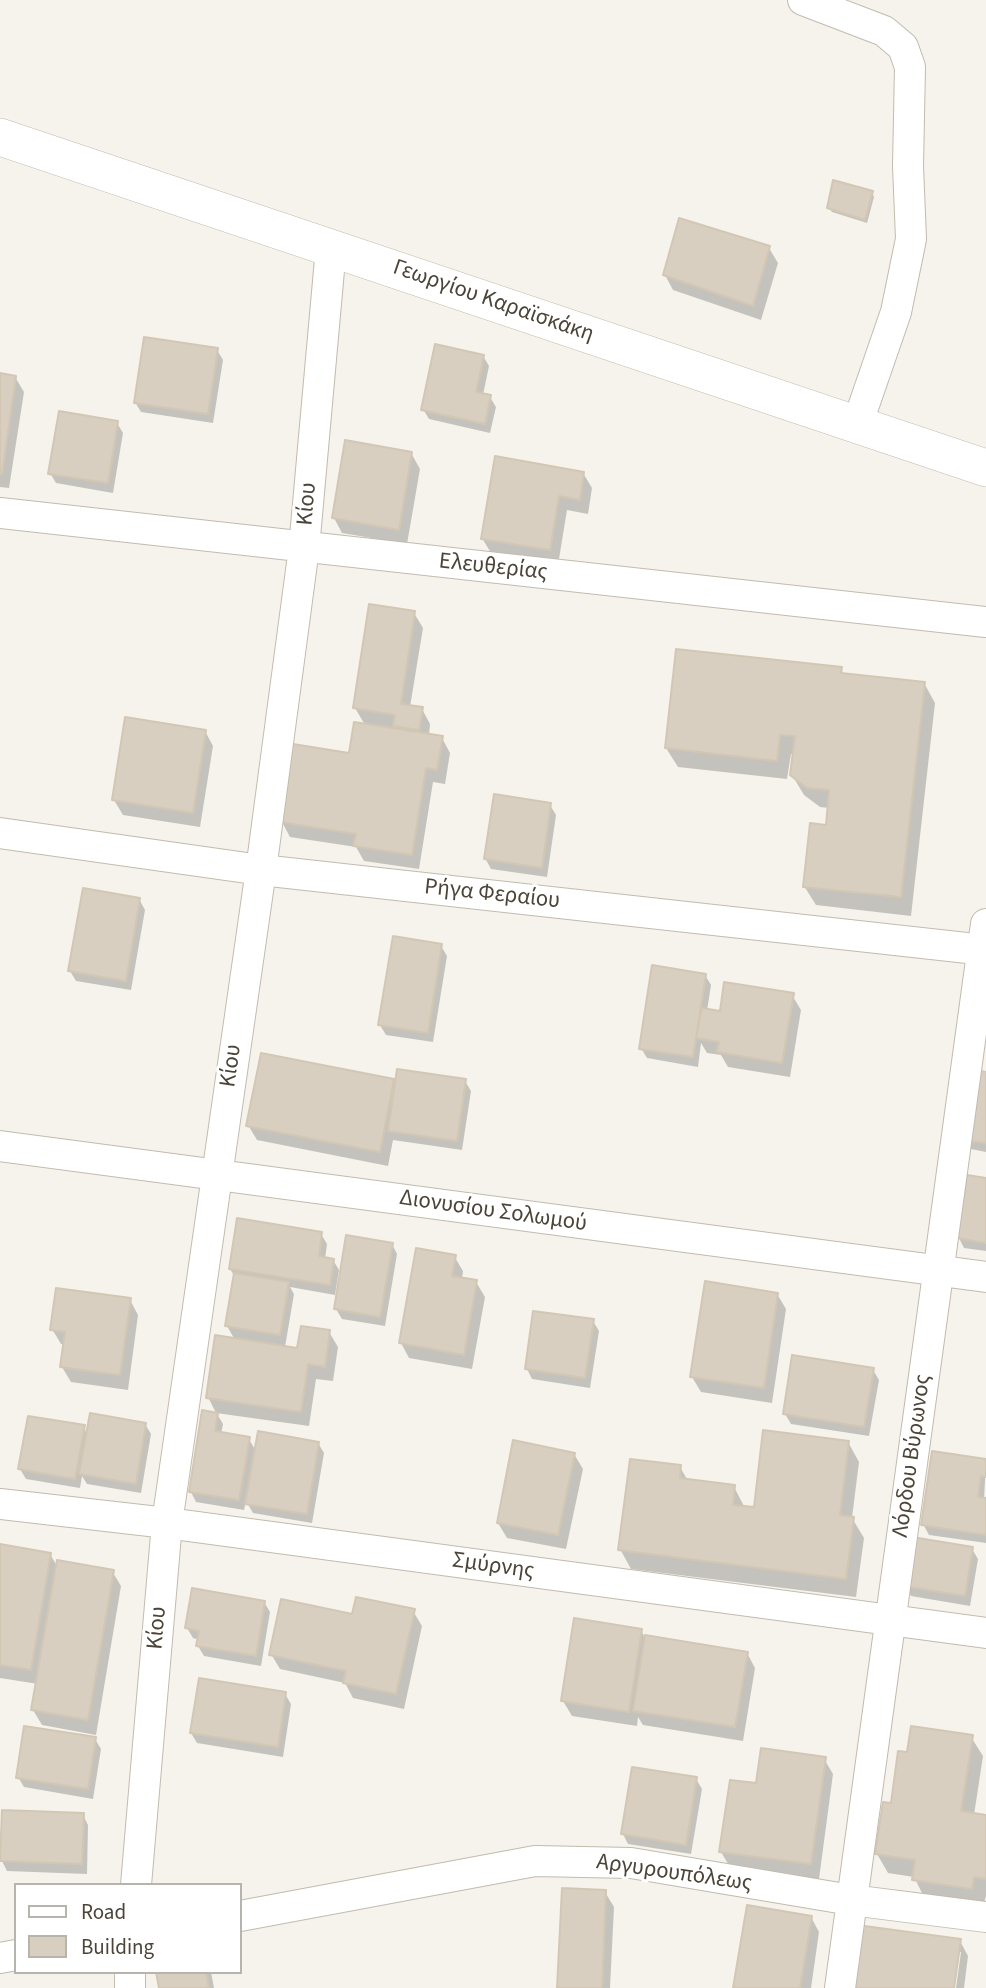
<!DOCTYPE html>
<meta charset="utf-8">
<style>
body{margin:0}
#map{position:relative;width:986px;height:1988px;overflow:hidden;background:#f6f3ec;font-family:"Source Sans 3",sans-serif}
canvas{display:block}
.legend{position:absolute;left:14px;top:1883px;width:228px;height:91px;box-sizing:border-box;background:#fff;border:2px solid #b7b4b0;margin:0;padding:9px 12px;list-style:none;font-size:21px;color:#4b4439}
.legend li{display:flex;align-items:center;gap:14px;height:35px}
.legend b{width:35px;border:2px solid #b7b4b0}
</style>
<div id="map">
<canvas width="986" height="1988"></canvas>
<ul class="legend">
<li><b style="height:9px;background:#fff"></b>Road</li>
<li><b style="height:19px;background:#d8cfc1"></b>Building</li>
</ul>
</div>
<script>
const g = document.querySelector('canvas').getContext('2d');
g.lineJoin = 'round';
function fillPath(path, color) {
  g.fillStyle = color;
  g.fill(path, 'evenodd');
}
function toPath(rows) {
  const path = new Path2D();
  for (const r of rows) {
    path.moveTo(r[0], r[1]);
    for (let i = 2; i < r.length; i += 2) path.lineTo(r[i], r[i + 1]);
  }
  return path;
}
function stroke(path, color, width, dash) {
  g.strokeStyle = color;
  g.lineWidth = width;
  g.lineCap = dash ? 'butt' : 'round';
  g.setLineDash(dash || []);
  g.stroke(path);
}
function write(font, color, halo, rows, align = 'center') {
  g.font = font + ' "Source Sans 3",sans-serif';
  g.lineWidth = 6;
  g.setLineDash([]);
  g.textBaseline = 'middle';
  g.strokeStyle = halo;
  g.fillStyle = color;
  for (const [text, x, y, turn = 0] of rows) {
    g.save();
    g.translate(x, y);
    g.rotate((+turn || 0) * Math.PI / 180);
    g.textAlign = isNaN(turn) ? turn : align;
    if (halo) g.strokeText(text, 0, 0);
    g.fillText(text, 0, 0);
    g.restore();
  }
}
const shadow = toPath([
 [872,192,874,197,867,223,832,212,829,208],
 [769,248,778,263,761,320,673,290,665,275],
 [217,350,223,360,213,423,141,412,135,402],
 [483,356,489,366,483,395,490,397,496,407,490,433,429,419,423,409],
 [0,375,15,377,24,392,9,488,0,487],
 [117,423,123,433,113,493,56,483,50,473],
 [411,453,420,469,407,544,342,533,334,518],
 [583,473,592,488,588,514,567,510,558,565,491,553,482,538],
 [414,613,423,628,410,707,422,709,430,724,429,736,442,738,450,753,445,784,433,782,419,869,364,861,356,847,290,837,282,822,351,755,365,725,355,708],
 [841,669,844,675,924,683,935,703,911,916,816,905,804,886,827,827,829,808,820,807,804,795,792,775,794,754,791,754,787,779,678,767,666,748],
 [205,731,213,746,200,827,123,815,114,800],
 [550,805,556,815,547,877,491,869,485,858],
 [139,899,145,910,131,990,76,981,70,971],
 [441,946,447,956,433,1042,386,1035,380,1025],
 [705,975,711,985,707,1011,721,1013,792,995,801,1010,790,1077,728,1067,721,1055,707,1053,701,1043,698,1067,647,1058,641,1048],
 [986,1074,986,1152,971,1149,965,1139],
 [393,1081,396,1086,465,1081,471,1091,462,1150,393,1140,388,1166,257,1140,248,1125],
 [986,1180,986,1251,964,1248,959,1238],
 [321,1234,327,1244,325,1259,333,1260,339,1270,335,1295,290,1287,294,1294,285,1347,299,1350,329,1332,338,1347,333,1381,316,1379,309,1426,216,1413,208,1397,235,1340,227,1326,235,1277,230,1269],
 [392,1244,397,1254,385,1326,342,1319,336,1309],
 [454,1256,463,1271,462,1279,476,1282,485,1297,472,1369,409,1358,401,1343],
 [777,1294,786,1309,772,1403,701,1392,692,1377],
 [130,1300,138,1315,128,1390,71,1382,62,1367,65,1345,61,1344,52,1329],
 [593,1321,599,1331,590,1388,532,1379,527,1369],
 [873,1370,879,1380,869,1436,791,1424,785,1414],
 [217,1414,223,1424,221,1434,248,1438,256,1451,318,1443,324,1453,312,1523,253,1513,246,1501,244,1510,196,1502,191,1492],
 [145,1424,151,1434,141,1493,87,1484,82,1476,80,1488,26,1479,20,1469,83,1427,88,1435],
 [848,1442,859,1462,852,1518,864,1538,856,1597,631,1569,620,1549,680,1467,688,1481,734,1487,745,1508,755,1509],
 [574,1454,583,1469,566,1549,507,1538,498,1523],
 [986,1461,984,1499,986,1500,986,1543,929,1535,923,1524],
 [0,1546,50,1554,58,1568,112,1571,121,1586,96,1735,42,1725,33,1710,38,1684,0,1678],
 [972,1549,978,1559,970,1606,911,1596,906,1586],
 [264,1602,270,1612,261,1666,204,1656,198,1646,199,1640,193,1638,187,1628],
 [413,1611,422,1626,404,1709,353,1698,345,1683,280,1669,271,1654,354,1616],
 [641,1630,644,1636,747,1653,755,1668,743,1741,643,1725,638,1717,637,1726,572,1716,563,1701],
 [285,1694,291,1704,283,1757,197,1743,191,1733],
 [971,1737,983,1756,974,1815,986,1816,986,1896,982,1908,925,1899,914,1877,888,1873,877,1854,908,1754],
 [95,1739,101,1749,93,1799,24,1787,18,1777],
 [824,1759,833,1774,819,1879,730,1867,721,1852,757,1785],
 [696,1779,702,1789,691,1854,628,1844,623,1834],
 [83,1815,88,1825,87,1874,7,1871,2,1861],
 [605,1892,614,1907,610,1988,558,1988],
 [811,1917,819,1932,811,1988,735,1988],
 [858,1927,960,1941,968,1956,964,1988,956,1988,961,1952,957,1952,952,1988,850,1988],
 [158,1972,211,1972,214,1988,160,1988]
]);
const building = toPath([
 [833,180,873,191,865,220,827,208,833,180],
 [679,218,770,246,753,306,663,275,679,218],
 [144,337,218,348,208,414,134,403,144,337],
 [435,344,484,355,476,392,491,395,485,424,421,410,435,344],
 [0,373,16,376,2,474,0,474,0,373],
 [59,411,118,421,108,483,48,474,59,411],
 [345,440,412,452,399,530,332,518,345,440],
 [495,456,584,472,580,500,559,496,550,550,481,539,495,456],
 [369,604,415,611,401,704,423,707,419,730,393,726,395,715,353,708,369,604],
 [676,649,842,667,841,673,925,682,901,897,803,887,810,823,826,825,829,790,807,788,790,775,795,736,780,735,777,761,665,748,676,649],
 [125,717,206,730,193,813,112,800,125,717],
 [354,722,443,736,437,770,426,768,412,855,353,846,356,834,280,822,293,744,349,753,354,722],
 [494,794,551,803,542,868,484,859,494,794],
 [83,888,140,898,126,981,68,971,83,888],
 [393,936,442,944,428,1033,378,1025,393,936],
 [652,965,706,974,693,1057,639,1049,652,965],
 [724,982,794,993,782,1063,717,1052,719,1042,696,1038,702,1008,720,1011,724,982],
 [261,1053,394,1079,380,1152,246,1126,261,1053],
 [397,1069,466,1079,457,1141,388,1131,397,1069],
 [975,1070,986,1072,986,1143,963,1140,975,1070],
 [967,1175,986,1178,986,1243,957,1238,967,1175],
 [237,1218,322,1232,319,1256,334,1259,330,1285,229,1269,237,1218],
 [346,1235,393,1243,380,1317,334,1309,346,1235],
 [416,1248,456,1255,452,1276,477,1280,464,1355,399,1343,416,1248],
 [234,1273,289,1282,280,1335,225,1326,234,1273],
 [705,1281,778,1293,764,1388,690,1377,705,1281],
 [56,1288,131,1298,120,1375,60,1367,65,1332,50,1330,56,1288],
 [533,1311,594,1319,585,1378,525,1369,533,1311],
 [301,1326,330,1330,325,1367,308,1364,301,1412,206,1398,215,1335,297,1348,301,1326],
 [792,1355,874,1368,864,1427,783,1414,792,1355],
 [202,1410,218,1413,215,1431,250,1437,239,1500,189,1492,202,1410],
 [90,1413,146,1423,136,1484,79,1474,90,1413],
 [28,1416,85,1425,75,1479,18,1469,28,1416],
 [763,1430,849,1441,840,1515,854,1517,846,1579,618,1550,630,1459,681,1465,680,1478,735,1485,733,1505,754,1507,763,1430],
 [258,1431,319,1442,307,1514,245,1504,258,1431],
 [513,1440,575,1453,558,1535,497,1523,513,1440],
 [932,1451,986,1459,986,1477,981,1476,978,1497,986,1498,986,1535,921,1525,932,1451],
 [912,1537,973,1547,965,1596,904,1586,912,1537],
 [0,1544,51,1553,31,1670,0,1665,0,1544],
 [57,1560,114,1570,88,1720,31,1710,57,1560],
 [192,1588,265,1601,256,1656,196,1646,199,1631,185,1628,192,1588],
 [356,1597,415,1609,396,1694,343,1683,346,1671,269,1655,281,1599,352,1614,356,1597],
 [574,1618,642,1629,629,1712,561,1701,574,1618],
 [645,1635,748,1652,735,1727,633,1711,645,1635],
 [199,1678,286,1692,278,1747,190,1733,199,1678],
 [24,1726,96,1737,88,1789,16,1778,24,1726],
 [911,1726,973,1735,961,1811,986,1815,986,1879,974,1877,972,1889,912,1880,915,1860,875,1854,883,1802,891,1803,898,1751,907,1752,911,1726],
 [761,1748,826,1757,811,1864,719,1852,730,1780,756,1783,761,1748],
 [632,1767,697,1777,686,1845,621,1834,632,1767],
 [2,1810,84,1813,82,1864,0,1861,2,1810],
 [562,1888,606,1890,602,1988,557,1988,562,1888],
 [747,1905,812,1916,800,1988,733,1988,747,1905],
 [857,1925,961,1939,954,1988,848,1988,857,1925],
 [156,1972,206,1972,209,1988,159,1988,156,1972]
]);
const minor = toPath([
 [803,0,884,31,903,47,910,67,908,166,911,239,896,312,857,425],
 [0,513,986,622],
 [0,833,261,870,986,950],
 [0,1146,986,1277],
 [0,1504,167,1523,986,1633],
 [136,1885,167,1523,261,870,304,548,331,248],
 [240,1916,535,1861,631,1863,851,1900,986,1917],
 [0,1958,16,1955],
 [130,1988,130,1972],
 [840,1988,986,924]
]);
const tertiary = toPath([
 [0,137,986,468]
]);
const streetNames = [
 ["Γεωργίου Καραϊσκάκη",493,302,19],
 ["Κίου",308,504,-85],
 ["Ελευθερίας",493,568,6],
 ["Ρήγα Φεραίου",492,895,6],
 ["Κίου",232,1066,-82],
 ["Διονυσίου Σολωμού",493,1212,8],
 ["Λόρδου Βύρωνος",913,1456,-82],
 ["Σμύρνης",493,1567,8],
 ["Κίου",158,1628,-85],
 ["Αργυρουπόλεως",674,1874,8]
];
fillPath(shadow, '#0003');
fillPath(building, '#d8cfc1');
stroke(building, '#d3c7b4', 2);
stroke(minor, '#c2bbae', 32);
stroke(tertiary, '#c2bbae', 38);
stroke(minor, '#fff', 30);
stroke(tertiary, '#fff', 37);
write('23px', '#4b4439', '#fff', streetNames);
</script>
